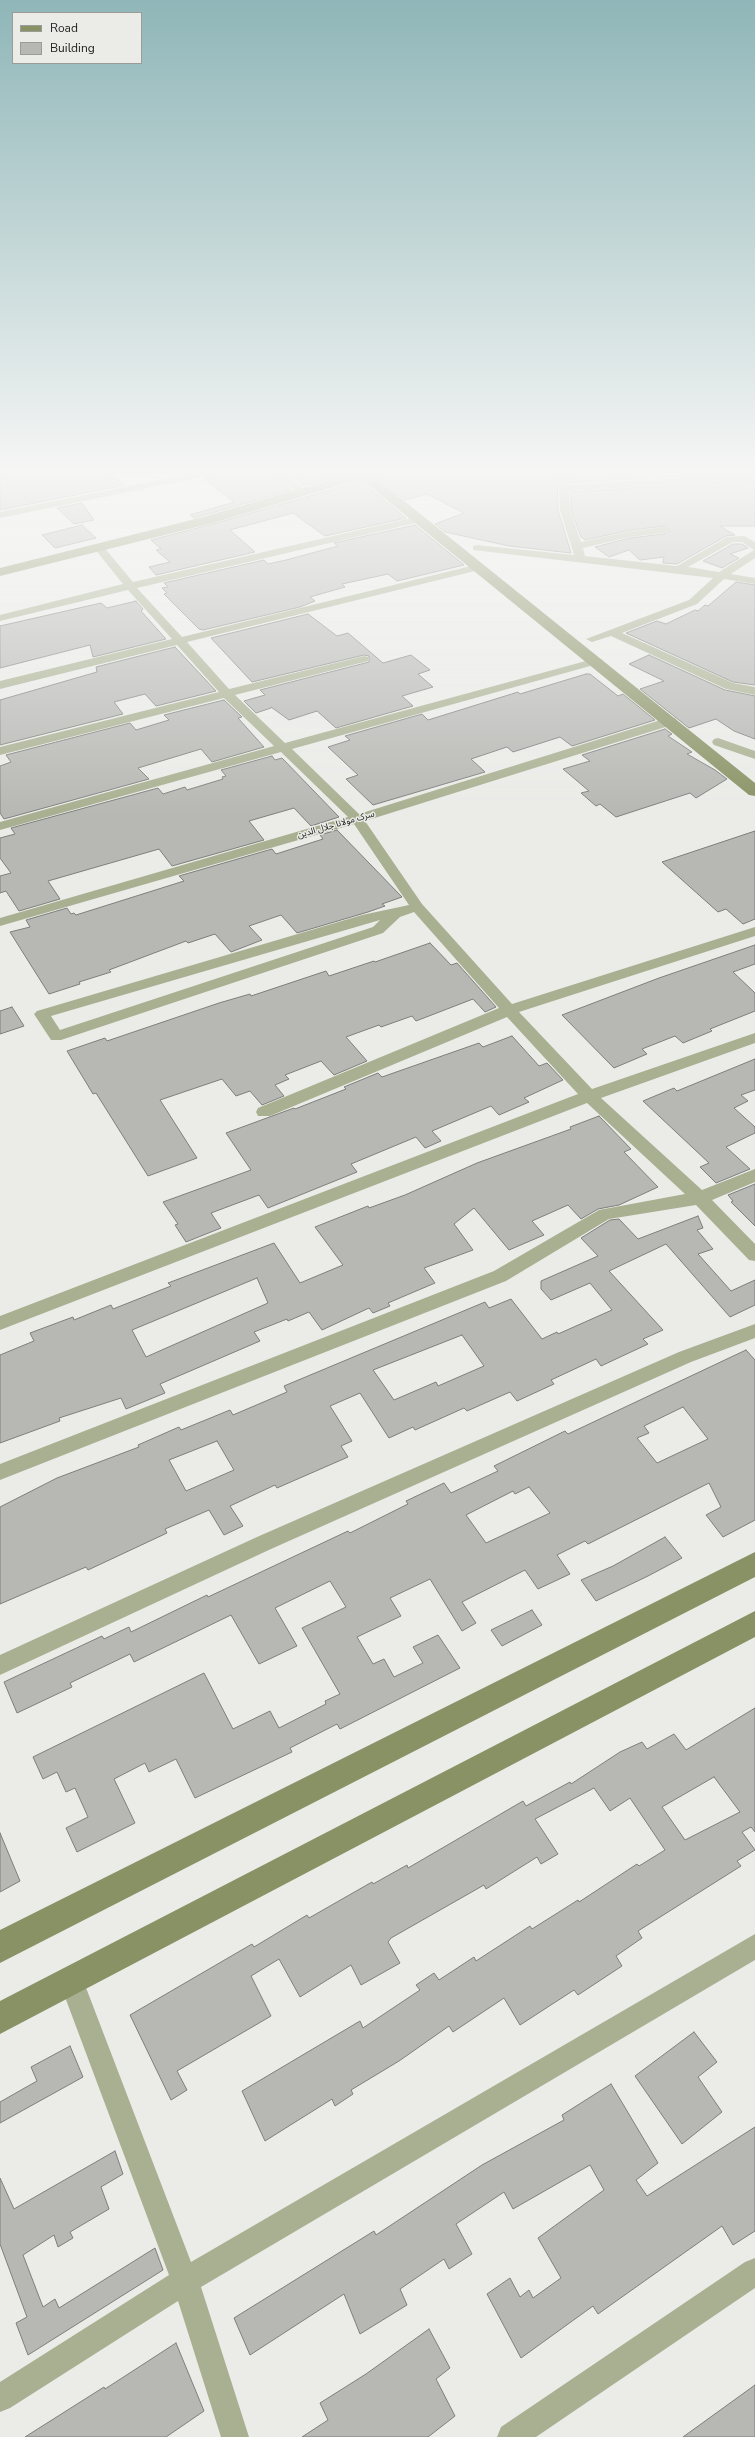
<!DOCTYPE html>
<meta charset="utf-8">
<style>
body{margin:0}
#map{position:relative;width:755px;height:2437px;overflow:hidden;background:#ebece8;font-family:"Nunito Sans",sans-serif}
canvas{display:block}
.legend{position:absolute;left:12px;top:12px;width:130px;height:52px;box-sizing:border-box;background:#ebece8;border:1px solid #9b9b98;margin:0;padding:5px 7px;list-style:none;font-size:12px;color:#222221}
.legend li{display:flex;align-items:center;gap:8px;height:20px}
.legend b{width:20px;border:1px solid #9b9b98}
</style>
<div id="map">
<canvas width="755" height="2437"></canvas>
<ul class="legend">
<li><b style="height:5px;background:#899265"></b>Road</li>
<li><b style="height:11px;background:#b7b8b4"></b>Building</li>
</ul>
</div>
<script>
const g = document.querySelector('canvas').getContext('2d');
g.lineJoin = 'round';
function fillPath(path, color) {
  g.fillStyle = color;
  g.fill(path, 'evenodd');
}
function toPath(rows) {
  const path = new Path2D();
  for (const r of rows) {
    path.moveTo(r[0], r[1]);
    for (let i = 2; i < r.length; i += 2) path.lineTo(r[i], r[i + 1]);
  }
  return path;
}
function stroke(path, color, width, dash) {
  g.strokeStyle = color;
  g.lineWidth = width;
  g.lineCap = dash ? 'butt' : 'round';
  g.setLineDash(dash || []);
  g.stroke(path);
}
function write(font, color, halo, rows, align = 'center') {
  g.font = font + ' "Nunito Sans","Noto Sans Arabic",sans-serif';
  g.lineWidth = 3;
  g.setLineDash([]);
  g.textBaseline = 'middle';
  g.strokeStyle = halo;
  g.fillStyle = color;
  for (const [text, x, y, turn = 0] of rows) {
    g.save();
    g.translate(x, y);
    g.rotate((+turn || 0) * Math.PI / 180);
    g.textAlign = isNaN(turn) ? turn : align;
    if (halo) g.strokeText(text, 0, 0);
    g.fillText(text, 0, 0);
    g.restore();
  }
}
const building = toPath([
 [0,473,110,473,125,485,0,510,0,473],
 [213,473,274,473,292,490,194,518,190,515,234,502,203,478,213,473],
 [288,473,349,473,304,486,288,473],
 [374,473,557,473,558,510,571,553,509,546,445,532,435,524,464,513,427,494,405,500,374,475,374,473],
 [569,473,662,473,664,476,735,473,570,483,569,473],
 [755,480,755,526,720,526,735,535,726,536,677,564,663,563,664,557,640,560,629,550,609,557,595,547,630,538,664,534,670,531,665,526,630,530,585,540,581,537,571,510,571,492,755,480],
 [361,481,406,518,325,536,293,513,230,530,255,552,156,575,149,567,170,562,156,550,161,549,151,540,213,524,361,481],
 [82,503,94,520,74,524,57,508,82,503],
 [82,525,96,538,55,548,42,535,82,525],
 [415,525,464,565,397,581,388,574,342,584,345,587,310,597,315,601,300,607,203,630,199,629,164,594,167,593,162,588,168,587,164,583,264,560,268,564,286,560,338,546,334,543,415,525],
 [733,544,742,544,748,548,730,554,739,558,722,568,703,561,733,544],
 [736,582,755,585,755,685,733,682,626,633,657,621,666,624,695,610,698,611,705,605,708,606,736,582],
 [136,601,143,609,141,611,166,639,93,657,90,645,0,668,0,626,101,603,107,608,136,601],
 [308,614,337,636,348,633,383,663,411,655,430,670,418,674,433,687,402,696,413,706,336,728,317,711,289,720,271,707,271,708,256,713,244,701,265,695,260,690,369,662,369,656,364,655,252,682,211,638,308,614],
 [175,647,216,691,156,706,145,694,114,702,123,714,0,745,0,700,97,672,96,667,175,647],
 [649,655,725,690,755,696,755,739,734,731,716,719,689,728,640,689,664,681,629,664,649,655],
 [586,674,590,674,618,696,623,694,655,720,572,746,560,737,513,752,507,747,471,759,485,772,373,805,346,779,358,775,328,747,350,740,345,736,422,714,428,720,518,692,520,694,586,674],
 [224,700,242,717,238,718,264,747,212,762,201,749,138,768,149,779,4,819,0,813,0,766,11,762,6,755,130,723,136,730,169,720,164,715,224,700],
 [665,729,672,734,668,736,692,752,687,754,715,770,727,779,696,798,690,793,616,817,600,804,596,806,581,793,589,791,563,769,590,761,582,755,665,729],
 [272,756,275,760,282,758,339,817,311,826,294,808,249,821,264,840,172,866,159,849,48,881,60,899,19,911,6,891,0,893,0,876,11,873,0,858,0,838,15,834,11,828,158,788,163,794,185,787,187,790,223,779,222,777,226,776,221,770,272,756],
 [337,830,402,897,382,904,385,906,368,912,297,933,281,915,249,926,262,940,231,952,215,934,188,943,186,941,109,970,111,972,79,982,80,984,49,994,10,932,30,927,26,920,67,908,71,914,74,913,76,915,184,881,179,876,272,849,276,854,323,839,320,835,337,830],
 [755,831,755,919,743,924,726,909,718,912,662,862,755,831],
 [430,943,451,965,457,963,496,1007,485,1012,473,999,416,1021,412,1016,381,1027,379,1025,346,1037,367,1061,334,1075,321,1061,285,1075,289,1079,275,1085,284,1096,262,1105,250,1091,236,1096,222,1079,160,1100,197,1158,148,1176,96,1093,93,1094,67,1051,105,1038,107,1041,219,1003,250,994,251,996,326,971,329,976,374,961,375,962,430,943],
 [755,945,755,964,733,972,755,993,755,1011,710,1029,712,1031,683,1043,675,1036,642,1049,647,1054,614,1068,562,1015,659,978,755,945],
 [12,1007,24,1026,0,1034,0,1011,12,1007],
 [512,1036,539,1066,547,1063,563,1080,524,1098,529,1102,499,1115,491,1106,432,1131,441,1141,425,1148,416,1137,351,1164,357,1172,268,1208,259,1195,211,1213,221,1228,186,1242,175,1225,178,1224,163,1202,251,1170,226,1133,294,1108,295,1109,346,1089,344,1087,378,1073,382,1077,479,1043,483,1047,512,1036],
 [755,1059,755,1090,741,1095,748,1101,734,1108,755,1127,755,1133,726,1147,750,1169,716,1183,700,1167,709,1163,643,1101,674,1088,677,1091,755,1059],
 [599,1116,631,1149,624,1152,658,1187,619,1205,598,1209,581,1219,568,1205,532,1221,544,1235,509,1250,474,1208,454,1224,473,1250,424,1268,435,1283,388,1303,390,1306,373,1313,369,1308,322,1330,309,1312,288,1321,287,1319,254,1332,260,1341,160,1384,165,1393,126,1409,121,1398,59,1418,60,1421,0,1443,0,1355,34,1341,30,1333,73,1317,74,1320,111,1305,113,1309,171,1286,168,1283,274,1243,300,1283,343,1265,315,1227,368,1206,369,1208,405,1195,477,1163,571,1129,570,1127,599,1116],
 [257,1278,268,1303,146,1357,132,1330,257,1278],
 [755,1184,755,1226,731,1202,733,1201,728,1195,755,1184],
 [698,1216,703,1228,697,1230,713,1249,698,1254,731,1291,755,1280,755,1305,730,1317,666,1244,609,1271,663,1330,643,1339,648,1344,601,1366,596,1359,551,1380,554,1384,517,1401,510,1392,467,1411,464,1408,415,1430,413,1427,389,1438,360,1393,330,1406,352,1441,341,1446,348,1457,277,1488,275,1485,230,1506,243,1526,224,1535,209,1510,165,1529,167,1533,88,1570,86,1567,0,1604,0,1507,57,1478,139,1447,138,1445,179,1427,181,1430,230,1410,233,1415,287,1392,284,1386,485,1302,489,1308,511,1299,542,1339,557,1332,558,1334,612,1310,590,1283,551,1300,541,1289,541,1281,598,1256,581,1238,610,1220,619,1219,638,1239,698,1216],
 [462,1335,484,1366,438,1386,436,1382,394,1400,373,1370,462,1335],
 [217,1441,234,1470,186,1491,169,1460,217,1441],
 [746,1350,755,1360,755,1520,723,1537,706,1515,721,1507,709,1483,588,1544,585,1541,557,1555,570,1574,538,1589,525,1570,462,1602,476,1623,462,1631,430,1579,390,1598,401,1616,357,1637,373,1664,384,1659,394,1677,423,1663,413,1647,438,1635,460,1668,340,1729,337,1724,290,1748,292,1752,195,1798,176,1759,149,1772,145,1763,114,1779,135,1823,77,1852,66,1828,88,1817,75,1788,66,1792,57,1772,43,1779,33,1757,204,1673,233,1729,270,1711,279,1728,326,1704,325,1701,340,1694,302,1628,346,1607,330,1581,275,1608,297,1646,259,1664,231,1615,134,1662,130,1654,70,1683,72,1687,17,1713,4,1682,102,1636,104,1639,129,1627,131,1632,207,1595,208,1597,348,1531,350,1533,408,1504,406,1501,444,1483,451,1493,498,1471,494,1466,565,1431,568,1434,746,1350],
 [683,1407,708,1439,657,1463,637,1438,649,1433,644,1426,683,1407],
 [529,1487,550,1513,486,1543,466,1515,513,1491,515,1494,529,1487],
 [665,1537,682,1558,648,1576,596,1601,581,1580,613,1566,665,1537],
 [532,1610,542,1625,502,1646,491,1630,532,1610],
 [755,1708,755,1832,751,1827,742,1832,755,1850,737,1861,741,1866,638,1931,642,1938,616,1956,622,1966,578,1995,574,1990,520,2025,504,1998,453,2032,449,2026,399,2061,351,2090,353,2094,335,2106,332,2099,265,2141,242,2091,360,2021,363,2028,420,1990,416,1985,434,1973,439,1980,474,1957,476,1961,530,1926,532,1929,578,1900,579,1902,637,1864,639,1866,665,1850,630,1798,610,1811,594,1788,535,1819,558,1854,541,1864,537,1857,486,1889,484,1885,391,1938,388,1942,400,1963,361,1985,351,1965,300,1997,279,1959,251,1976,271,2016,177,2071,187,2090,171,2100,130,2015,252,1944,254,1947,307,1915,309,1918,372,1882,373,1884,407,1865,408,1868,523,1801,526,1806,570,1782,571,1784,620,1752,642,1742,647,1749,674,1734,686,1750,755,1708],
 [714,1777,740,1812,685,1840,662,1807,714,1777],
 [0,1833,20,1881,0,1892,0,1833],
 [694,2032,717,2062,698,2077,722,2112,682,2144,635,2076,694,2032],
 [70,2046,83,2077,0,2123,0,2102,37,2081,31,2067,70,2046],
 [611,2084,658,2163,636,2180,647,2196,755,2127,755,2231,733,2245,722,2226,598,2314,593,2306,521,2358,487,2294,510,2278,520,2297,529,2290,533,2298,561,2278,538,2238,604,2190,590,2165,513,2209,504,2192,456,2224,472,2254,449,2269,444,2259,400,2289,407,2305,360,2334,344,2294,250,2355,234,2318,374,2231,376,2235,482,2165,564,2120,562,2115,611,2084],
 [115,2151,123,2174,101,2187,109,2209,70,2232,73,2238,58,2247,54,2235,23,2255,43,2307,55,2299,59,2308,155,2248,163,2270,28,2355,16,2323,27,2317,0,2244,0,2178,14,2209,115,2151],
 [429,2329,450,2368,436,2379,455,2416,428,2437,302,2437,328,2420,320,2403,366,2374,429,2329],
 [176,2343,204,2411,166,2437,25,2437,104,2387,105,2389,176,2343],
 [755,2385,755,2437,683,2437,755,2385]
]);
const minor = toPath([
 [194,473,212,473,207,476,0,518,0,512,194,473],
 [275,473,286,473,308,492,299,494,275,473],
 [558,473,568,473,569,485,755,473,755,479,569,491,570,510,581,542,630,531,664,527,669,530,664,533,630,537,583,548,585,556,677,566,727,537,744,536,755,542,755,558,731,574,755,578,755,584,724,579,697,604,622,633,733,683,755,687,755,695,726,689,611,636,592,642,586,639,689,600,713,578,473,550,473,546,477,545,574,555,560,510,558,473],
 [733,542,742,542,754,550,719,572,688,567,733,542],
 [420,516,425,519,424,521,137,588,182,637,479,564,483,565,483,569,187,642,229,689,364,656,368,657,368,661,235,695,285,743,593,659,601,659,603,661,601,663,292,749,359,814,667,718,675,718,677,721,675,724,365,821,422,904,512,1004,755,927,755,936,519,1012,592,1089,755,1033,755,1043,601,1098,702,1190,755,1169,755,1182,712,1200,755,1244,755,1261,749,1260,696,1205,609,1219,506,1281,0,1480,0,1464,494,1271,599,1210,685,1194,587,1103,0,1330,0,1316,578,1094,507,1017,270,1116,258,1116,256,1112,258,1108,499,1008,414,912,400,917,383,933,61,1040,51,1040,34,1014,37,1011,362,915,409,905,354,824,0,926,0,918,348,817,281,752,0,830,0,822,274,746,224,698,0,755,0,747,219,692,177,645,0,689,0,681,172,639,128,590,0,621,0,615,123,584,94,548,99,545,103,546,133,582,420,516],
 [380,920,373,927,60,1030,51,1016,380,920],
 [718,738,755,751,755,759,714,745,712,742,714,739,718,738],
 [755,1324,755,1338,691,1362,271,1549,0,1675,0,1655,257,1537,679,1352,755,1324],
 [755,1934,755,1960,201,2287,249,2437,221,2437,178,2301,10,2408,0,2412,0,2382,169,2275,59,1981,62,1972,71,1969,80,1972,191,2262,755,1934],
 [755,2258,755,2288,536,2437,497,2437,501,2427,745,2262,755,2258]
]);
const secondary = toPath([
 [354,473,373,473,372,475,755,783,755,796,749,795,361,479,213,523,0,576,0,568,203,517,354,473],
 [755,1552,755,1577,0,1963,0,1930,755,1552],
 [755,1611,755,1637,0,2034,0,2001,755,1611]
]);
const farStreetnames = [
 ["سرک مولانا جلال الدین",336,825,-16]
];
fillPath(building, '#b7b8b4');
stroke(building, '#7e7f7c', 1);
fillPath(minor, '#a9b091');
fillPath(secondary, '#899265');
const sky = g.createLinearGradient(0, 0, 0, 814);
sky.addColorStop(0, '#8fb6b8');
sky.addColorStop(0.58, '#f6f6f5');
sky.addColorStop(1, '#f6f6f500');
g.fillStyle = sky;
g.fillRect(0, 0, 755, 814);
write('9px', '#222221', '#ebece8', farStreetnames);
</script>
